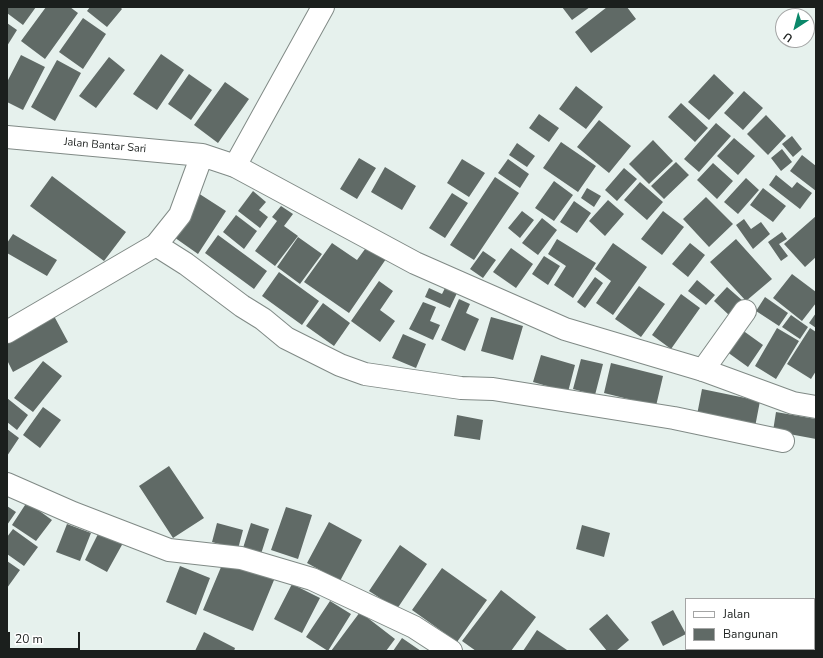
<!DOCTYPE html>
<style>
body{margin:0}
#map{position:relative;width:823px;height:658px;overflow:hidden;background:#e6f1ed;font-family:"Nunito Sans",sans-serif}
canvas{display:block}
.frame{position:absolute;inset:0;border:8px solid #1b1f1d;pointer-events:none}
.legend{position:absolute;left:685px;top:598px;width:130px;height:52px;box-sizing:border-box;background:#fff;border:1px solid #a4a5a5;margin:0;padding:5px 7px;list-style:none;font-size:12px;color:#1b1f1d}
.legend li{display:flex;align-items:center;gap:8px;height:20px}
.legend b{width:20px;border:1px solid #a4a5a5}
.north{position:absolute;left:775px;top:8px;width:40px;height:40px;box-sizing:border-box;background:#fff;border:1px solid #a4a5a5;border-radius:50%;rotate:216deg;font-size:11px;font-weight:700;line-height:16px;text-align:center;color:#1b1f1d}
.north::after{content:'';display:block;margin:auto;width:14px;height:18px;background:#0b886a;clip-path:polygon(50% 0,100% 100%,50% 72%,0 100%)}
.scale{position:absolute;left:8px;top:632px;width:72px;height:18px;box-sizing:border-box;border:2px solid #1b1f1d;border-top:0;padding-left:5px;font-size:12px;line-height:14px;white-space:nowrap;color:#1b1f1d;-webkit-text-stroke:3px #fff;paint-order:stroke}
</style>
<div id="map">
<canvas width="823" height="658"></canvas>
<div class="frame"></div>
<ul class="legend">
<li><b style="height:5px;background:#fff"></b>Jalan</li>
<li><b style="height:11px;background:#606a66"></b>Bangunan</li>
</ul>
<div class="north">U</div>
<div class="scale">20 m</div>
</div>
<script>
const g = document.querySelector('canvas').getContext('2d');
g.lineJoin = 'round';
function fillPath(path, color) {
  g.fillStyle = color;
  g.fill(path, 'evenodd');
}
function toPath(rows) {
  const path = new Path2D();
  for (const r of rows) {
    path.moveTo(r[0], r[1]);
    for (let i = 2; i < r.length; i += 2) path.lineTo(r[i], r[i + 1]);
  }
  return path;
}
function stroke(path, color, width, dash) {
  g.strokeStyle = color;
  g.lineWidth = width;
  g.lineCap = dash ? 'butt' : 'round';
  g.setLineDash(dash || []);
  g.stroke(path);
}
function write(font, color, halo, rows, align = 'center') {
  g.font = font + ' "Nunito Sans",sans-serif';
  g.lineWidth = 4;
  g.setLineDash([]);
  g.textBaseline = 'middle';
  g.strokeStyle = halo;
  g.fillStyle = color;
  for (const [text, x, y, turn = 0] of rows) {
    g.save();
    g.translate(x, y);
    g.rotate((+turn || 0) * Math.PI / 180);
    g.textAlign = isNaN(turn) ? turn : align;
    if (halo) g.strokeText(text, 0, 0);
    g.fillText(text, 0, 0);
    g.restore();
  }
}
const building = toPath([
 [7,7,36,7,23,25,7,13],
 [46,7,70,7,78,13,45,59,21,41],
 [90,7,120,7,122,9,107,27,87,11],
 [562,7,590,7,572,20],
 [607,7,627,7,636,19,591,53,575,32],
 [83,18,106,34,83,69,59,52],
 [7,23,17,30,7,46],
 [161,54,184,70,157,110,133,94],
 [21,55,45,67,23,110,7,102,7,82],
 [109,57,125,70,96,108,79,96],
 [57,60,81,73,55,121,31,107],
 [189,74,212,90,191,120,168,104],
 [714,74,734,93,709,120,688,102],
 [225,82,249,99,218,143,194,125],
 [576,86,603,107,586,129,559,109],
 [744,91,763,108,743,130,724,113],
 [681,103,708,128,695,142,668,117],
 [539,114,559,128,549,142,529,128],
 [766,115,786,136,768,155,747,134],
 [599,120,631,146,609,173,577,147],
 [716,123,731,136,699,172,684,159],
 [792,136,802,149,793,157,782,144],
 [734,138,755,156,738,175,717,156],
 [653,140,673,161,649,184,629,164],
 [561,142,596,166,578,192,543,168],
 [517,143,535,156,527,167,509,155],
 [782,149,792,162,781,171,771,158],
 [802,155,816,166,816,191,790,171],
 [359,158,376,168,357,199,340,189],
 [462,159,485,173,469,197,447,183],
 [508,159,529,174,520,188,498,173],
 [676,162,689,175,664,199,651,186],
 [713,163,733,181,717,199,697,180],
 [385,167,416,186,402,210,371,192],
 [624,168,637,179,617,201,605,190],
 [776,175,792,188,797,182,812,193,800,209,769,185],
 [52,176,126,232,104,261,30,206],
 [495,177,519,193,474,260,450,245],
 [746,178,759,190,738,214,724,202],
 [554,181,573,195,554,221,535,208],
 [640,182,663,202,647,220,624,200],
 [587,188,601,196,594,207,581,198],
 [763,188,786,206,773,222,750,205],
 [253,191,266,202,259,210,268,217,260,228,238,211],
 [198,193,226,211,198,254,171,235],
 [452,193,468,203,445,238,429,228],
 [706,197,733,224,709,247,683,219],
 [608,200,624,214,605,236,589,221],
 [574,201,591,213,577,233,560,222],
 [281,206,293,214,284,226,298,236,275,266,255,251,277,221,272,217],
 [522,211,534,220,520,238,508,228],
 [663,211,684,227,662,255,641,239],
 [236,215,257,231,244,249,223,232],
 [816,216,816,257,805,267,784,244],
 [542,218,557,230,538,255,522,243],
 [744,219,751,229,761,222,770,234,753,249,736,225],
 [782,232,787,239,779,244,788,256,781,261,768,242],
 [13,234,57,260,47,276,7,253,7,243],
 [218,235,267,271,254,289,205,253],
 [298,237,322,254,300,284,277,267],
 [557,239,596,263,573,298,554,285,566,266,548,254],
 [736,239,772,279,746,301,710,262],
 [332,243,357,260,368,245,386,259,349,313,304,282],
 [613,243,647,267,613,315,596,303,611,281,595,269],
 [690,243,705,255,688,277,672,264],
 [511,248,533,264,516,288,493,272],
 [483,251,496,260,483,278,470,269],
 [544,256,560,266,548,285,532,274],
 [279,272,319,301,302,325,262,296],
 [792,274,816,292,816,303,802,321,773,298],
 [595,277,603,283,585,308,577,302],
 [697,280,715,295,706,305,688,291],
 [379,281,393,291,380,310,395,321,380,342,351,321],
 [639,286,665,304,641,337,615,319],
 [727,287,743,301,730,316,714,301],
 [429,288,442,294,445,288,457,293,450,308,425,297],
 [681,294,700,308,671,349,652,335],
 [765,297,788,313,779,326,756,311],
 [459,299,470,304,466,313,479,319,465,351,441,340],
 [423,302,436,307,430,321,440,325,433,340,409,329],
 [323,303,350,323,334,346,306,326],
 [816,313,816,328,809,323],
 [791,315,808,327,800,339,782,327],
 [54,316,68,342,13,372,7,360,7,341],
 [491,317,523,326,513,360,481,351],
 [738,327,763,345,748,367,723,349],
 [777,328,799,341,776,379,755,366],
 [810,328,816,332,816,371,811,379,787,364],
 [403,334,426,344,416,368,392,358],
 [541,355,575,365,568,392,533,382],
 [581,359,603,364,595,395,573,389],
 [43,361,62,376,33,412,14,398],
 [611,363,663,376,656,406,604,393],
 [702,389,760,401,755,427,697,415],
 [7,398,28,415,17,430,7,422],
 [43,407,61,420,40,448,23,435],
 [776,412,816,419,816,439,773,431],
 [457,415,483,420,480,440,454,436],
 [7,429,19,438,7,456],
 [169,466,204,518,173,538,139,486],
 [27,502,52,520,36,541,12,525],
 [7,506,16,512,7,525],
 [286,507,312,515,298,559,271,550],
 [329,522,362,540,340,581,307,563],
 [217,523,243,530,238,549,212,542],
 [251,523,269,529,261,554,243,548],
 [67,524,91,533,80,561,56,552],
 [582,525,610,533,604,557,576,549],
 [13,529,38,547,24,566,7,554,7,537],
 [100,530,123,543,107,572,85,560],
 [400,545,427,564,397,609,369,591],
 [224,560,274,580,253,631,203,610],
 [7,561,20,570,7,588],
 [180,566,210,578,196,615,166,602],
 [442,568,487,600,457,642,412,610],
 [292,584,320,598,302,633,274,619],
 [501,590,536,617,511,651,476,651,462,641],
 [330,601,351,614,328,651,306,637],
 [673,610,686,634,663,646,651,622],
 [360,612,395,639,386,651,331,651],
 [607,614,629,640,616,651,607,651,589,629],
 [537,630,567,650,566,651,523,651],
 [204,632,235,648,234,651,195,651],
 [402,638,421,651,393,651]
]);
const street = toPath([
 [235,166,323,7],
 [156,245,186,264,242,306,263,319,286,338,340,365,365,374,461,388,493,389,674,418,783,441],
 [703,370,745,311],
 [7,484,73,513,169,550,241,558,312,579,414,627,451,651]
]);
const secondary = toPath([
 [7,137,202,155,235,166,415,263,565,329,703,370,793,403,816,407],
 [7,332,156,245,180,215,202,155]
]);
const streetNames = [
 ["Jalan Bantar Sari",105,146,5]
];
fillPath(building, '#606a66');
stroke(street, '#808a86', 24);
stroke(secondary, '#808a86', 24);
stroke(street, '#fff', 22);
stroke(secondary, '#fff', 22);
write('11px', '#1b1f1d', '#fff', streetNames);
</script>
